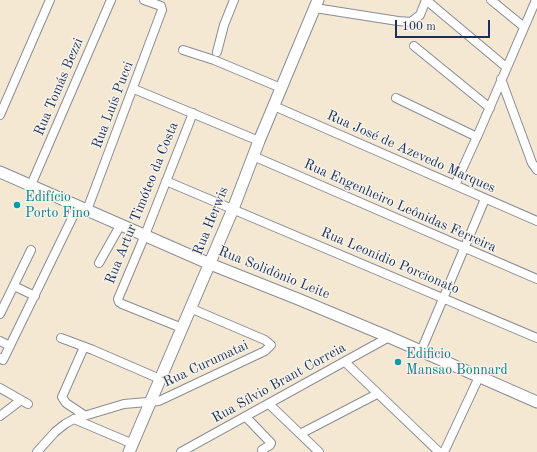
<!DOCTYPE html>
<meta charset="utf-8">
<style>
body{margin:0}
#map{position:relative;width:537px;height:452px;overflow:hidden;background:#f4e8d2;font-family:"Old Standard TT",serif}
canvas{display:block}
.scale{position:absolute;left:395px;top:20px;width:95px;height:18px;box-sizing:border-box;border:2px solid #1b2f5e;border-top:0;padding-left:5px;font-size:12px;line-height:14px;white-space:nowrap;color:#1b2f5e;-webkit-text-stroke:3px #f7f3e8;paint-order:stroke}
</style>
<div id="map">
<canvas width="537" height="452"></canvas>
<div class="scale">100 m</div>
</div>
<script>
const g = document.querySelector('canvas').getContext('2d');
g.lineJoin = 'round';
function toPath(rows) {
  const path = new Path2D();
  for (const r of rows) {
    path.moveTo(r[0], r[1]);
    for (let i = 2; i < r.length; i += 2) path.lineTo(r[i], r[i + 1]);
  }
  return path;
}
function stroke(path, color, width, dash) {
  g.strokeStyle = color;
  g.lineWidth = width;
  g.lineCap = dash ? 'butt' : 'round';
  g.setLineDash(dash || []);
  g.stroke(path);
}
function write(font, color, halo, rows, align = 'center') {
  g.font = font + ' "Old Standard TT",serif';
  g.lineWidth = 3;
  g.setLineDash([]);
  g.textBaseline = 'middle';
  g.strokeStyle = halo;
  g.fillStyle = color;
  for (const [text, x, y, turn = 0] of rows) {
    g.save();
    g.translate(x, y);
    g.rotate((+turn || 0) * Math.PI / 180);
    g.textAlign = isNaN(turn) ? turn : align;
    if (halo) g.strokeText(text, 0, 0);
    g.fillText(text, 0, 0);
    g.restore();
  }
}
const minor = toPath([
 [426,0,506,67],
 [491,0,524,27],
 [315,8,398,21,411,22,420,15,426,0],
 [414,46,490,108],
 [183,50,214,60,281,88],
 [217,52,224,25,234,0],
 [501,79,532,163,537,170],
 [134,89,259,141],
 [396,98,477,137],
 [274,106,537,221],
 [0,115,50,0],
 [253,156,537,279],
 [166,181,537,338],
 [31,185,111,0],
 [455,185,480,130,536,0],
 [87,210,162,10,161,6,144,0],
 [99,263,121,224],
 [14,286,35,296],
 [0,314,31,250],
 [182,328,122,304,119,302,118,299,145,235,193,113],
 [61,338,93,350,160,379],
 [0,341,10,346],
 [421,351,485,199],
 [0,358,3,360,4,358,78,206],
 [345,362,439,452],
 [0,388,28,404],
 [269,404,319,452],
 [84,415,66,403,62,397,84,347],
 [0,416,21,400],
 [246,417,271,443,270,445,262,450],
 [74,419,133,444],
 [300,434,377,394],
 [37,452,55,432,65,424,74,419,124,404,159,401,265,351,271,345,265,340,190,308],
 [181,452,389,337],
 [444,452,479,377]
]);
const secondary = toPath([
 [0,172,210,264,298,299,389,337,537,402],
 [129,452,233,209,259,141,318,0]
]);
const markers = [
 [17,205,4,"#0f9aa8"],
 [398,362,4,"#0f9aa8"]
];
const streetNames = [
 ["Rua Tomás Bezzi",59,87,-67],
 ["Rua Luís Pucci",113,105,-69],
 ["Rua José de Azevedo Marques",411,152,24],
 ["Rua Artur Timóteo da Costa",142,203,-68],
 ["Rua Engenheiro Leônidas Ferreira",400,206,24],
 ["Rua Herwis",211,221,-68],
 ["Rua Leonidio Porcionato",390,261,23],
 ["Rua Solidônio Leite",274,273,22],
 ["Rua Curumatai",206,364,-25],
 ["Rua Sílvio Brant Correia",279,383,-29]
];
const cultureNames = [
 ["Edifício",25,197],
 ["Porto Fino",25,213],
 ["Edificio",406,354],
 ["Mansao Bonnard",406,370]
];
stroke(minor, '#888c98', 10);
stroke(secondary, '#888c98', 13);
stroke(minor, '#fff', 8);
stroke(secondary, '#fff', 11);
for (const [x, y, r, color] of markers) {
  const dot = new Path2D();
  dot.arc(x, y, r, 0, 2 * Math.PI);
  g.fillStyle = color;
  g.fill(dot);
  stroke(dot, '#f7f3e8', 1.5);
}
write('14px', '#1b2f5e', '#f7f3e8', streetNames);
write('14px', '#0d838f', '#f7f3e8', cultureNames, 'left');
</script>
